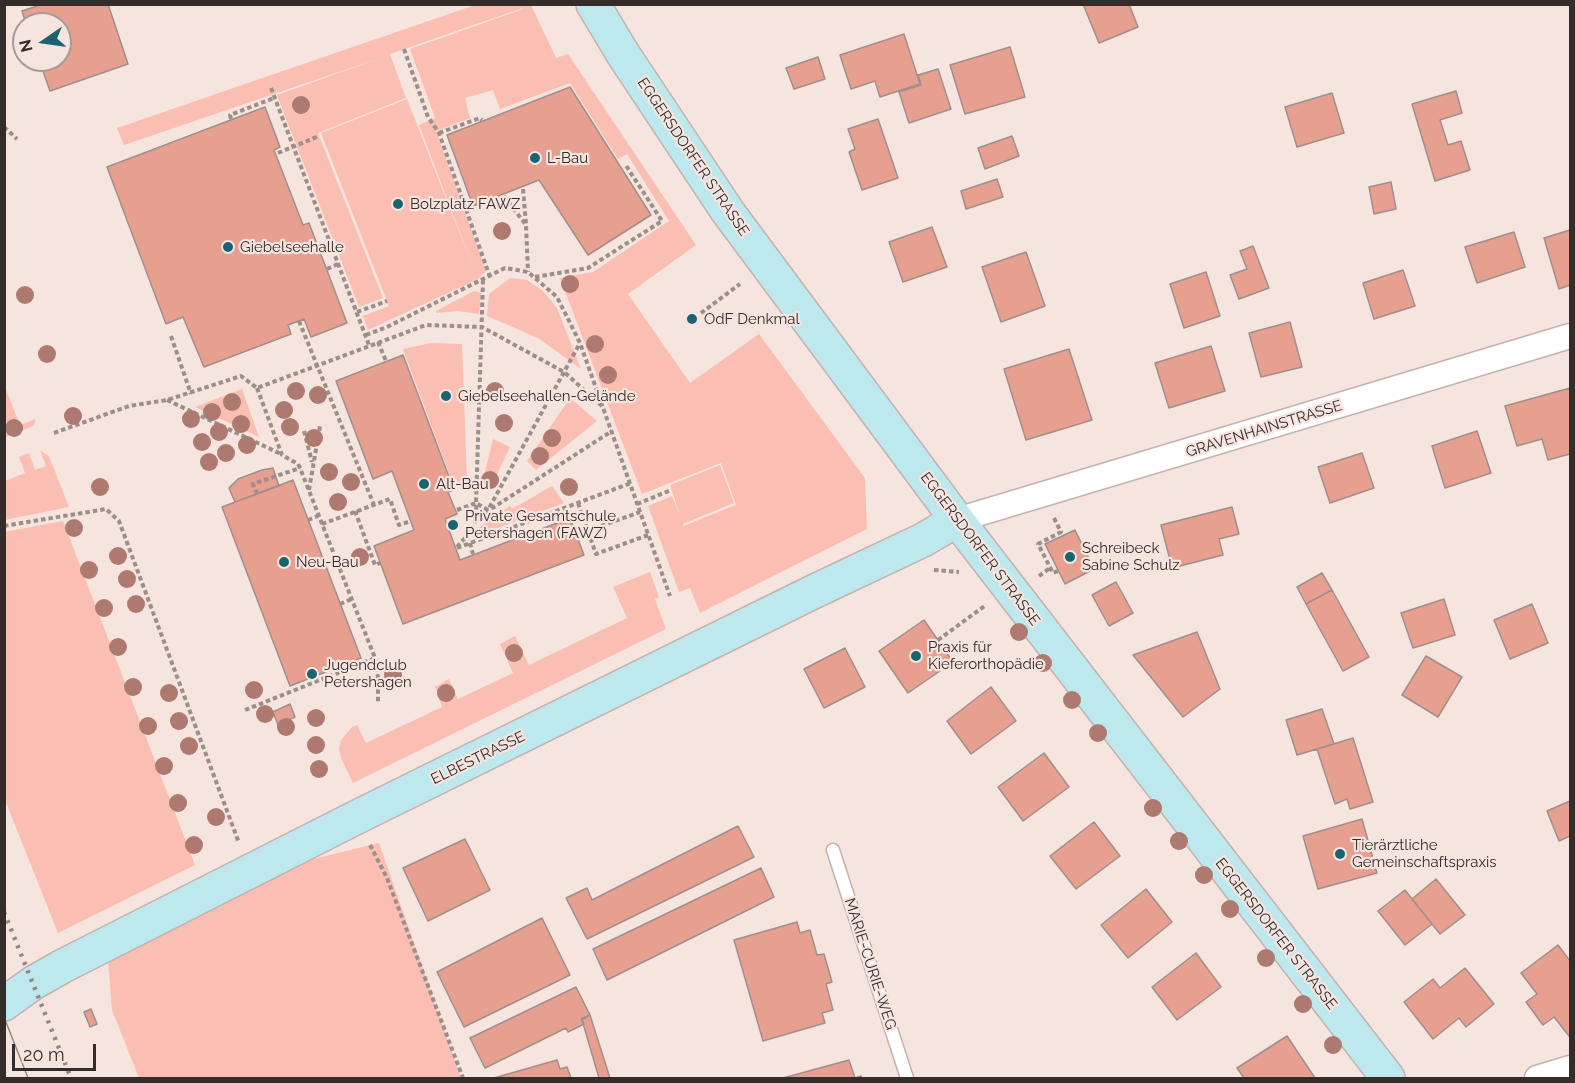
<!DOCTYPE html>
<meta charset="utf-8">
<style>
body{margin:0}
#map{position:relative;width:1575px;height:1083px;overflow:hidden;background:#f6e4df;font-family:Raleway,sans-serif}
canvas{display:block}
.frame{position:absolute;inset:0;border:6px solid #332c2a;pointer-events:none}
.north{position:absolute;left:12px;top:12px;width:60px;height:60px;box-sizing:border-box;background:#f6e4df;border:2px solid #a89a97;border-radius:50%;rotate:257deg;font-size:16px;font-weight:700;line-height:24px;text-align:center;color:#332c2a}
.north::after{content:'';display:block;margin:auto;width:21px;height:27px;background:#196470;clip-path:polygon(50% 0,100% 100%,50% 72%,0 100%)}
.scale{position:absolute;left:12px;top:1044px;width:84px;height:27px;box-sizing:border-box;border:3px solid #332c2a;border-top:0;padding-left:8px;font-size:18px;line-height:21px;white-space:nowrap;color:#332c2a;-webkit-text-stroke:4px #f6e4df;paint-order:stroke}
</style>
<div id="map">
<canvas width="1575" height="1083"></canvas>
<div class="frame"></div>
<div class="north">N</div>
<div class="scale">20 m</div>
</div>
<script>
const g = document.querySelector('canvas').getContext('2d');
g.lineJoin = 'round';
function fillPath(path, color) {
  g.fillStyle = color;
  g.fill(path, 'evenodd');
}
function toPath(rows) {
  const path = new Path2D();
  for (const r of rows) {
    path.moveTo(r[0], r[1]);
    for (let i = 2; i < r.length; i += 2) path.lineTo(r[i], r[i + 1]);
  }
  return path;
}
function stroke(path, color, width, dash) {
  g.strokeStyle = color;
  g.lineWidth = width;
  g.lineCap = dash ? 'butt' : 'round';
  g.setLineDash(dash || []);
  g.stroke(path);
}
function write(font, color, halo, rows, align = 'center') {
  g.font = font + ' Raleway,sans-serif';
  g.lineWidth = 4.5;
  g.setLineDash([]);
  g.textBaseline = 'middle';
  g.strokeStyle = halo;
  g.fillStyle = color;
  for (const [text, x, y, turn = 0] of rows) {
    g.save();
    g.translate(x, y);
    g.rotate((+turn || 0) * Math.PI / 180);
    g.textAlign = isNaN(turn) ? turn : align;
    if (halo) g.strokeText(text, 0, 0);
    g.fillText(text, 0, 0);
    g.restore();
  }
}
const green = toPath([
 [475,5,531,5,556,58,568,54,696,245,628,294,690,383,759,334,865,478,867,529,700,613,690,588,679,592,648,506,672,496,680,515,670,485,720,465,734,503,683,524,683,526,736,505,721,463,642,494,560,278,593,272,669,221,627,154,618,159,570,83,500,109,493,90,465,98,470,118,436,131,486,271,478,279,368,330,363,316,389,306,321,133,407,99,475,272,419,125,435,118,410,49,523,9,523,8,390,54,406,98,318,133,383,298,359,307,277,95,380,58,124,145,117,128],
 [510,278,527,280,543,291,557,308,581,369,538,338,487,316,489,294],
 [474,291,481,293,479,314,458,311,436,313,436,311],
 [431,343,462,344,467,482,453,484,403,349],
 [5,387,20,425,36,419,33,426,5,437,5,431,9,428,5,417],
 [242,389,259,437,195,407],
 [570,398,597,421,536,470,527,461],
 [493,439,510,447,491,487,482,484],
 [40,450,49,456,69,507,5,520,5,481,25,473,19,457,29,453,35,470,46,466],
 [552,486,564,503,476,536,474,531,510,506,512,509],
 [63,521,195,865,58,933,5,800,4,532],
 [650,572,659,597,655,599,666,629,353,783,341,758,339,749,341,740,352,727,357,725,366,743,442,707,435,687,449,679,458,699,513,673,500,644,515,636,529,665,627,618,613,587],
 [379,843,461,1078,139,1078,112,1010,108,959,285,866]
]);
const building = toPath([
 [43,4,108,4,128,64,50,91,39,60,60,60,60,24,26,24,22,11,43,4],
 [1083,4,1129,4,1138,27,1099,43,1083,4],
 [904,34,920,84,880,97,875,81,851,89,840,55,904,34],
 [1010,47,1025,97,965,114,950,65,1010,47],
 [818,57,825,79,794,89,786,68,818,57],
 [938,69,951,109,909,123,899,92,921,85,918,75,938,69],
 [570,87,651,215,588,255,539,180,473,206,447,135,570,87],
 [1456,91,1462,113,1440,120,1448,145,1461,141,1470,170,1435,181,1412,104,1456,91],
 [1332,93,1344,133,1297,147,1285,107,1332,93],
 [265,107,280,147,274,150,303,225,309,223,347,323,311,337,304,319,288,325,291,334,204,367,183,317,166,324,107,167,265,107],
 [878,119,898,178,862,190,849,152,855,149,848,129,878,119],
 [1012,136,1019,156,985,169,978,148,1012,136],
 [997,179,1003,197,966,209,961,191,997,179],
 [1391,182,1396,209,1374,214,1369,187,1391,182],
 [932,227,947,267,903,282,889,242,932,227],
 [1570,230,1570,285,1559,289,1544,238,1570,230],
 [1514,232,1525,267,1477,283,1465,247,1514,232],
 [1253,246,1269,288,1239,299,1230,275,1247,269,1240,251,1253,246],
 [1026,252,1045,306,1001,322,982,267,1026,252],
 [1403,270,1415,306,1374,319,1363,283,1403,270],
 [1206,272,1220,316,1184,328,1170,284,1206,272],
 [1290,322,1302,367,1261,377,1249,333,1290,322],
 [1211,346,1225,391,1169,408,1155,363,1211,346],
 [1069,349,1092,420,1026,440,1004,369,1069,349],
 [403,355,454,490,448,492,457,514,445,519,460,560,570,518,584,555,403,624,374,546,414,530,392,471,373,479,336,381,403,355],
 [1570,388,1570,454,1548,460,1542,439,1517,446,1505,406,1570,388],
 [1477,431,1491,473,1445,488,1432,446,1477,431],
 [1362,453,1374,488,1330,503,1318,467,1362,453],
 [273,468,279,486,235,502,229,488,238,479,262,470,273,468],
 [293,480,361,658,290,686,222,507,293,480],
 [1232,507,1239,534,1219,539,1223,555,1172,568,1161,525,1232,507],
 [1075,530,1094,569,1065,584,1045,544,1075,530],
 [1322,573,1332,590,1306,604,1297,587,1322,573],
 [1116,582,1133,613,1109,626,1092,595,1116,582],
 [1332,590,1369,657,1343,671,1306,604,1332,590],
 [1444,599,1455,635,1413,648,1401,613,1444,599],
 [1532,604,1548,643,1510,659,1494,620,1532,604],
 [924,620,953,662,908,693,879,651,924,620],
 [1197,632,1220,689,1183,717,1133,655,1197,632],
 [845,648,865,687,824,708,804,669,845,648],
 [1426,656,1462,677,1438,717,1402,695,1426,656],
 [991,687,1016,721,971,754,947,721,991,687],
 [290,704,295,717,278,725,273,712,290,704],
 [1322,709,1334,744,1297,755,1286,720,1322,709],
 [1353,738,1373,802,1350,809,1347,799,1335,804,1317,749,1353,738],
 [1044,753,1069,787,1023,821,998,787,1044,753],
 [1570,801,1570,836,1559,841,1547,811,1570,801],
 [1362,819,1377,873,1318,889,1303,836,1362,819],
 [1094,822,1120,856,1076,889,1050,856,1094,822],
 [738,826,754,857,587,939,566,898,587,888,592,900,738,826],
 [465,839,490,890,428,921,403,868,465,839],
 [761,868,774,897,607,980,593,949,761,868],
 [1436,879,1465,915,1440,934,1412,899,1436,879],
 [1146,889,1172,922,1128,958,1101,925,1146,889],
 [1405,890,1432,924,1405,945,1378,911,1405,890],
 [542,918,570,975,464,1027,437,972,542,918],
 [797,922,800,933,810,930,817,955,824,954,832,982,826,984,833,1010,822,1013,825,1023,763,1041,734,940,797,922],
 [1558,945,1570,961,1570,1035,1569,1036,1554,1017,1543,1025,1526,1002,1537,994,1521,973,1558,945],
 [1196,953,1221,987,1177,1020,1152,987,1196,953],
 [1465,968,1494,1004,1466,1027,1459,1018,1433,1039,1404,1002,1433,979,1440,988,1465,968],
 [576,987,590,1015,581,1019,584,1024,568,1032,566,1028,485,1068,470,1038,576,987],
 [91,1009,97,1024,90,1027,84,1012,91,1009],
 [590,1015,610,1078,599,1078,582,1020,590,1015],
 [1287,1036,1315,1078,1244,1078,1237,1068,1287,1036],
 [557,1060,560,1069,567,1067,571,1078,494,1078,557,1060],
 [849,1060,855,1078,861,1076,862,1078,783,1078,849,1060]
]);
const path = toPath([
 [404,49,428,117,439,133,490,277],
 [271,88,369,345],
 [231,119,230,115,274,98],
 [4,127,17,139],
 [439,133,480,118,482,120],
 [278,153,319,136],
 [523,189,526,224],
 [504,196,526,225,528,272],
 [327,269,338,264],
 [535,277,588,268,662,221,625,164],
 [483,280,476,503,488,510,580,343],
 [357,312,387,301],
 [701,313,740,284],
 [299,321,374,505],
 [366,335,387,327,505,268,528,272,557,297,580,343,670,596],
 [171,336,191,394],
 [378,342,386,361],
 [257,388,282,455,298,464,300,468,375,658,378,678,378,702],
 [167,400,281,454],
 [304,431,312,462],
 [54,433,129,406,167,400,241,376,257,388,426,325,482,327,564,372,603,407],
 [309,490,320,426],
 [257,494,253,484,300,468],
 [578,503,596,554,648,535],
 [637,504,671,490],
 [457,510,476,503,477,518,612,431],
 [355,511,375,565,380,563],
 [1054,518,1061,532,1038,544,1053,573,1058,571],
 [308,520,318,516],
 [322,524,390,499,399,525,411,521],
 [4,526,106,509,119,521,239,843],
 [587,531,640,512],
 [470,543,473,554],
 [457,547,471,531,477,518],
 [457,548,631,483],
 [934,570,959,572],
 [1039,576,1050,568],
 [340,604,352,599],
 [938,640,986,605],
 [245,710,375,658],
 [370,845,387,878,463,1078]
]);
const lane = toPath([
 [833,850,907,1078]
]);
const street = toPath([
 [957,520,1570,336],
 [1537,1078,1570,1068]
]);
const secondary = toPath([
 [593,4,623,54,728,212,957,520,1388,1078],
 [4,1004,33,983,63,966,359,816,813,592,923,540,957,520]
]);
const tram = toPath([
 [4,1017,28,1078]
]);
const rail = toPath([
 [4,912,71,1078]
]);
const trees = [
 [301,105],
 [502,231],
 [570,284],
 [25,295],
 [595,344],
 [47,354],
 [608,375],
 [296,391],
 [495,391],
 [318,395],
 [232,402],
 [284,410],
 [212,412],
 [73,416],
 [191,419],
 [504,423],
 [241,424],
 [290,427],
 [14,428],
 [219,432],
 [314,438],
 [552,438],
 [202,442],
 [247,445],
 [226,453],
 [540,456],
 [209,462],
 [329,472],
 [490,480],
 [351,482],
 [100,487],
 [569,487],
 [338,502],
 [74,528],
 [118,556],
 [360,557],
 [89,570],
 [127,579],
 [136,604],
 [104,608],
 [1019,632],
 [118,647],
 [514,653],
 [1043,663],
 [393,675],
 [133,687],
 [254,690],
 [169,693],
 [446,693],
 [1072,700],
 [265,714],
 [316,718],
 [179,721],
 [148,726],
 [286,727],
 [1098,733],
 [316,745],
 [189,746],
 [164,766],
 [319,769],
 [178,803],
 [1153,808],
 [216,817],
 [1179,841],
 [194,845],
 [1204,875],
 [1230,909],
 [1266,958],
 [1303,1004],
 [1333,1045]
];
const markers = [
 [535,158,6,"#196470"],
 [398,204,6,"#196470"],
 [228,247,6,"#196470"],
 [692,319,6,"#196470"],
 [446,396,6,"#196470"],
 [424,484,6,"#196470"],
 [453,525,6,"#196470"],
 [1070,557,6,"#196470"],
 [284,562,6,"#196470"],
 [916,656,6,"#196470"],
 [312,674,6,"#196470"],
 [1340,854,6,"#196470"]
];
const streetNames = [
 ["EGGERSDORFER STRASSE",693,157,56],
 ["GRAVENHAINSTRASSE",1264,429,-17],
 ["EGGERSDORFER STRASSE",980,549,53],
 ["ELBESTRASSE",478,758,-26],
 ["EGGERSDORFER STRASSE",1276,934,52],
 ["MARIE-CURIE-WEG",870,964,72]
];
const poiNames = [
 ["L-Bau",547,158],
 ["Bolzplatz FAWZ",410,204],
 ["Giebelseehalle",240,247],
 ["OdF Denkmal",704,319],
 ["Giebelseehallen-Gelände",458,396],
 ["Alt-Bau",436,484],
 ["Private Gesamtschule",465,516],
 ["Petershagen (FAWZ)",465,533],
 ["Schreibeck",1082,548],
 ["Sabine Schulz",1082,565],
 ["Neu-Bau",296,562],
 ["Praxis für",928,647],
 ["Kieferorthopädie",928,664],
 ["Jugendclub",324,665],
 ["Petershagen",324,682],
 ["Tierärztliche",1352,845],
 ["Gemeinschaftspraxis",1352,862]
];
fillPath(green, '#fabfb2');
fillPath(building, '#e79f8f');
stroke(building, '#a08f8b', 1.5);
stroke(lane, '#c3b2ae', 15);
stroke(street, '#c3b2ae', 27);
stroke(secondary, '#c3b2ae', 36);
stroke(path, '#9c8f8b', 4, [4.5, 3]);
stroke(lane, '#fff', 12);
stroke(street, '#fff', 24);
stroke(secondary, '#bde8ee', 33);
stroke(tram, '#948784', 1.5);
stroke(rail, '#948784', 4.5, [3, 6]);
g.fillStyle = '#ae796e';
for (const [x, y] of trees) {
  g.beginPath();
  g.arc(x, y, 9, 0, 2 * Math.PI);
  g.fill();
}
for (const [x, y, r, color] of markers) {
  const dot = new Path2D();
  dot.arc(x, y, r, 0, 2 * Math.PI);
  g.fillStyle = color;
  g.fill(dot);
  stroke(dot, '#f6e4df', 2);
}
write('15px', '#332c2a', '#f6e4df', streetNames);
write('15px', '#332c2a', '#f6e4df', poiNames, 'left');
</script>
